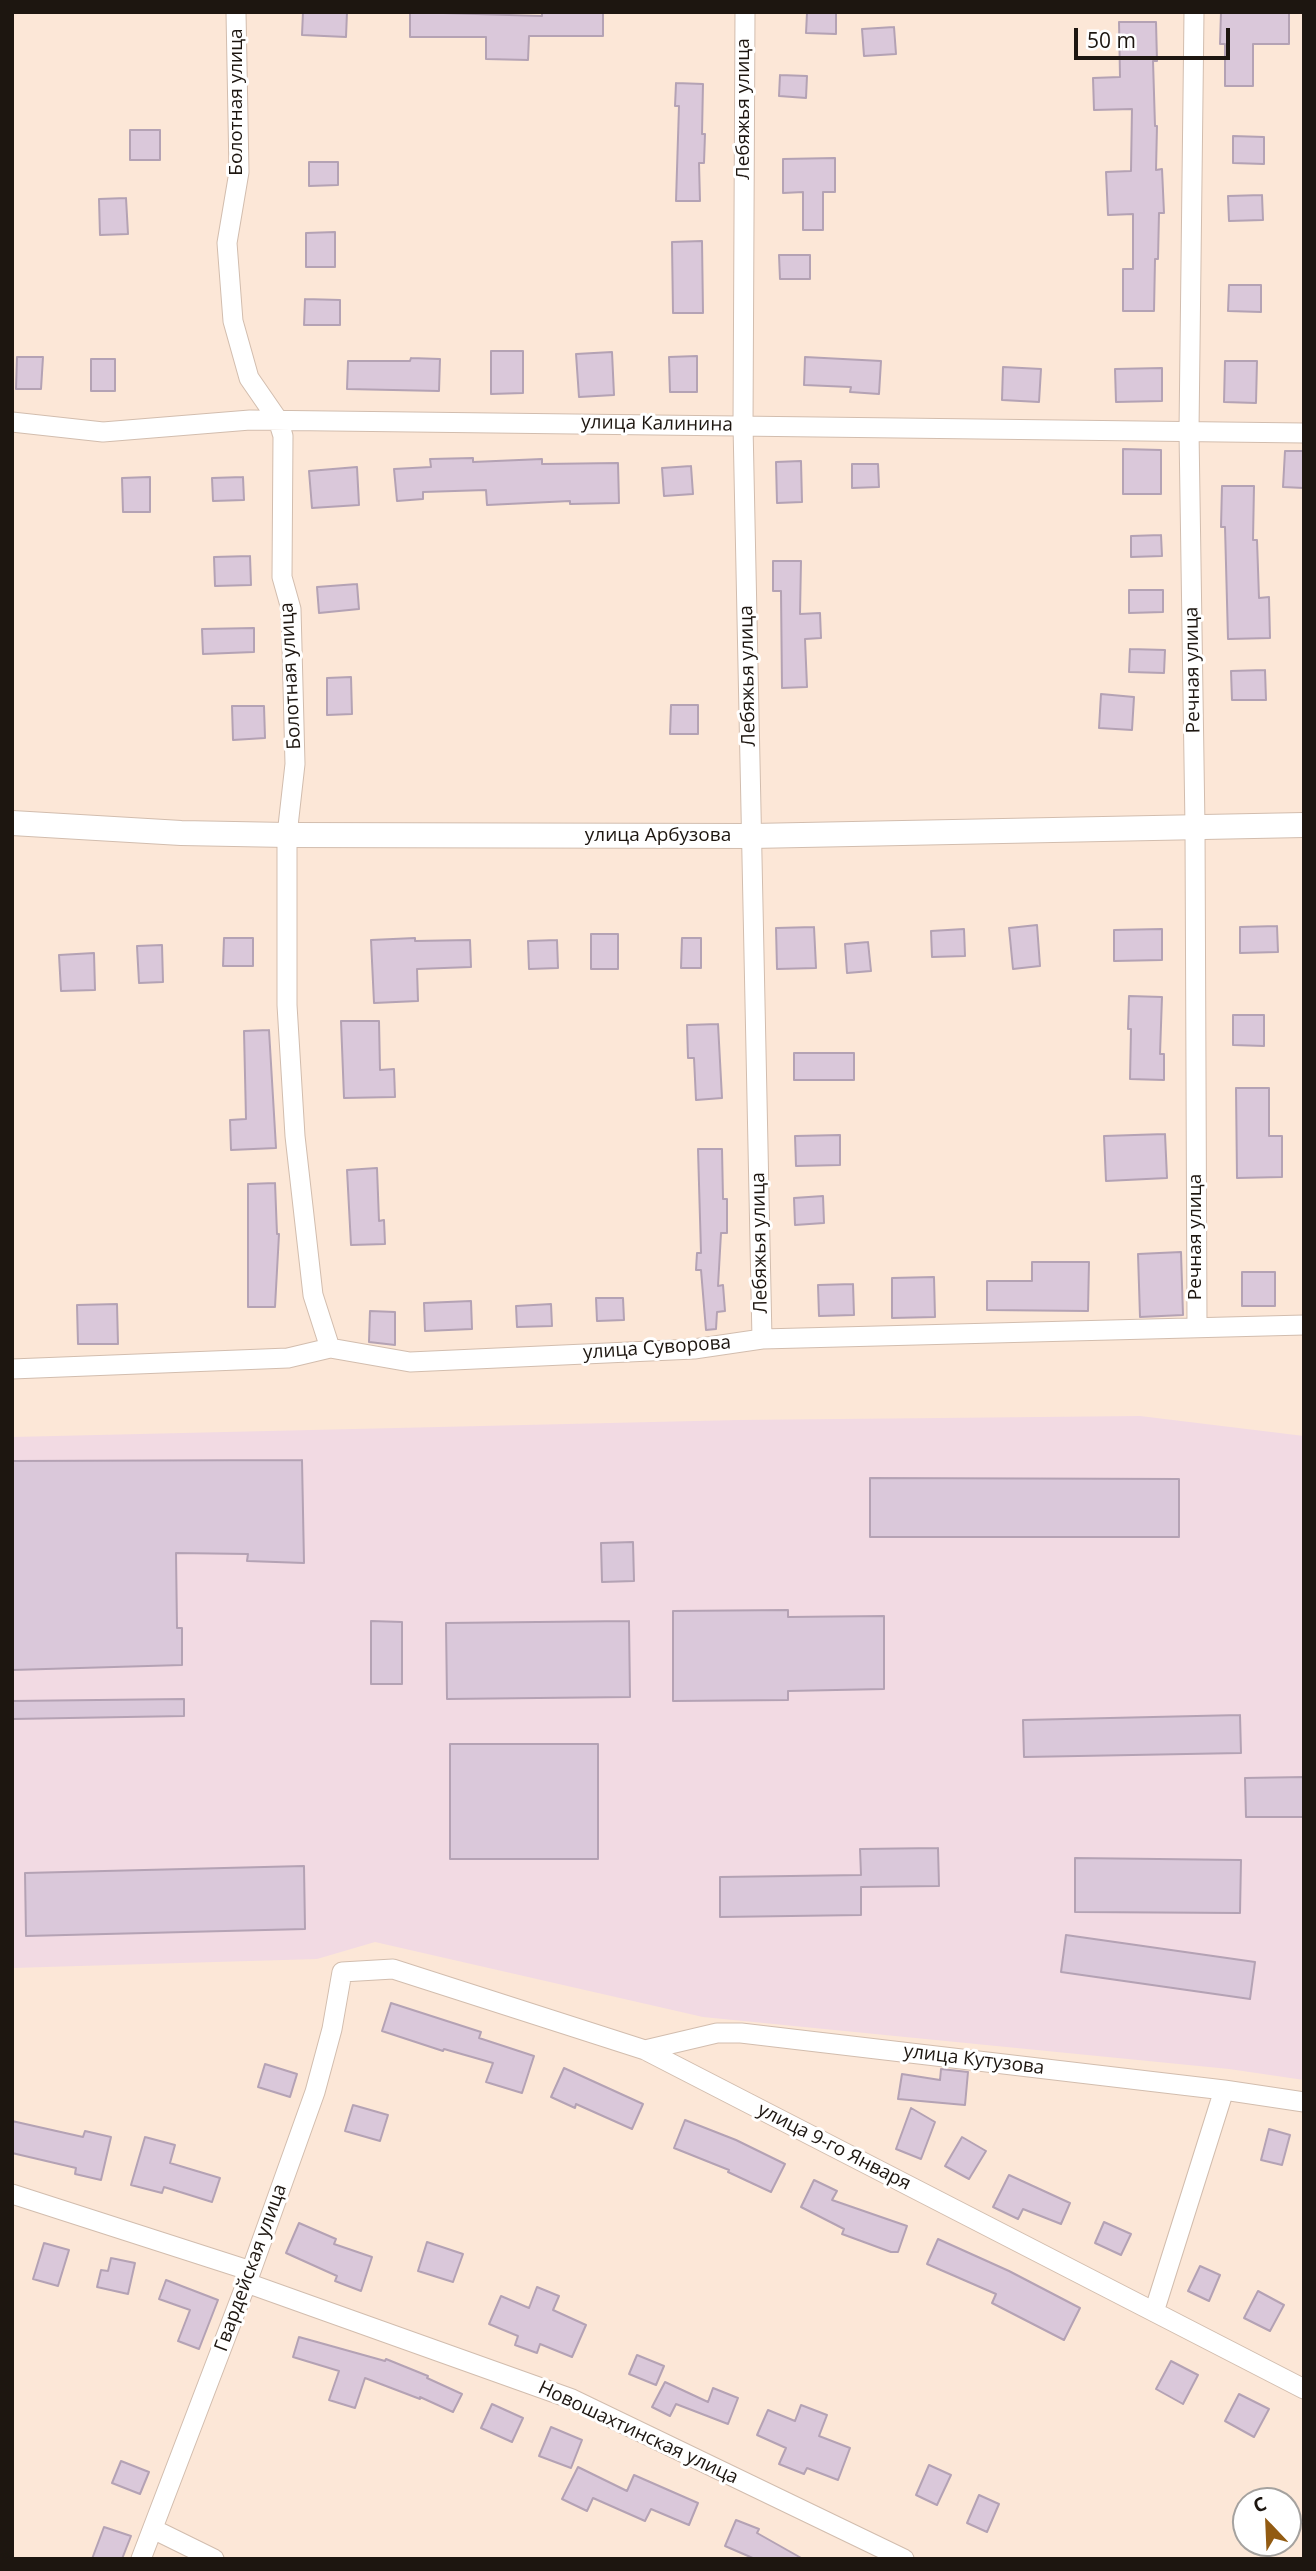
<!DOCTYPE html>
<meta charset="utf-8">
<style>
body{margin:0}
#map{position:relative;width:1316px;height:2571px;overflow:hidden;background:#fce7d7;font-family:"Open Sans",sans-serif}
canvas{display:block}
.frame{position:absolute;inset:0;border:14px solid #1d1610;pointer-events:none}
.north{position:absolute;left:1232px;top:2487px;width:70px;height:70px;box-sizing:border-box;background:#fff;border:2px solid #a5a29f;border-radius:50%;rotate:337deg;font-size:19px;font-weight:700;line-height:28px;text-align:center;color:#1d1610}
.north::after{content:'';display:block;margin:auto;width:24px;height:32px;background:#925b12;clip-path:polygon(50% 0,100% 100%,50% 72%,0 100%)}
.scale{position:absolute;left:1074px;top:28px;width:156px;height:32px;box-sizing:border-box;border:4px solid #1d1610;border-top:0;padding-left:9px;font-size:21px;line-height:24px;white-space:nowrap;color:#1d1610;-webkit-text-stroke:5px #fff;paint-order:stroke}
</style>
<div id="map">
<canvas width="1316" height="2571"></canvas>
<div class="frame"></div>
<div class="north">С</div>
<div class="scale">50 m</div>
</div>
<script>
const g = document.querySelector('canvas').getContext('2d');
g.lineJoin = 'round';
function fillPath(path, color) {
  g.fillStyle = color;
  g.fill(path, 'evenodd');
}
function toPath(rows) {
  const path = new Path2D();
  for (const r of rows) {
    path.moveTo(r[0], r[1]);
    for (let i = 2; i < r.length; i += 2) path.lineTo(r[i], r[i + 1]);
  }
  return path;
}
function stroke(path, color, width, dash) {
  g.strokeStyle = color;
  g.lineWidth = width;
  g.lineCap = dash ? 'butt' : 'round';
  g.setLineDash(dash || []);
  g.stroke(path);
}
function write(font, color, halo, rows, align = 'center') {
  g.font = font + ' "Open Sans",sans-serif';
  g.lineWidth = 6;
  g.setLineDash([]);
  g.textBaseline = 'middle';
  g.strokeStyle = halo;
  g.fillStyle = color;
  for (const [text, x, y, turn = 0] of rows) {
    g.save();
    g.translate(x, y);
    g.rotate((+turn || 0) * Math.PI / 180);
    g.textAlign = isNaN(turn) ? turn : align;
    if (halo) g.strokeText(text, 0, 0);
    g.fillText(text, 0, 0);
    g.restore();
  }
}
const industrial = toPath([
 [1140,1416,1304,1436,1304,2080,1229,2069,703,2017,375,1942,317,1959,12,1968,12,1437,738,1420]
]);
const building = toPath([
 [303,12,347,12,346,37,302,35,303,12],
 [410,12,542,16,542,12,603,12,603,36,529,36,528,60,486,59,486,37,410,37,410,12],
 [1221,12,1289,12,1289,44,1253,44,1253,86,1225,86,1225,44,1220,44,1221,12],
 [807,13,836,13,836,34,806,33,807,13],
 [1119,22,1156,22,1157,61,1153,61,1155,126,1157,126,1156,170,1162,169,1164,213,1159,213,1158,259,1155,259,1154,311,1123,311,1123,269,1133,269,1133,214,1108,215,1106,172,1131,171,1132,109,1094,110,1093,78,1120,77,1119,22],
 [894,27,896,54,864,56,862,29,894,27],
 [780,75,807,76,806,98,779,96,780,75],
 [676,83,703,84,702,134,705,134,704,163,699,163,700,201,676,201,679,106,675,106,676,83],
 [130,130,160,130,160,160,130,160,130,130],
 [1233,136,1264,137,1264,164,1233,163,1233,136],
 [835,158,835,192,823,192,823,230,803,230,803,192,783,193,783,159,835,158],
 [309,162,338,162,338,185,309,186,309,162],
 [1262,195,1263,220,1229,221,1228,196,1262,195],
 [126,198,128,234,100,235,99,199,126,198],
 [335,232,335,267,306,267,306,233,335,232],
 [702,241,703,313,673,313,672,242,702,241],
 [779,255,810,255,810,279,780,279,779,255],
 [1229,285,1261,285,1261,312,1228,311,1229,285],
 [305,299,340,300,340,325,304,325,305,299],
 [491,351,523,351,523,393,491,394,491,351],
 [612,352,614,395,579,397,576,354,612,352],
 [697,356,697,392,670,392,669,357,697,356],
 [17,357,43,357,41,389,16,389,17,357],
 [805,357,881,361,879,394,850,392,851,387,804,385,805,357],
 [411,358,440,359,439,391,347,389,348,361,410,361,411,358],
 [91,359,115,359,115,391,91,391,91,359],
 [1225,361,1257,361,1256,403,1224,402,1225,361],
 [1003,367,1041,369,1039,402,1002,400,1003,367],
 [1162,368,1162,401,1116,402,1115,369,1162,368],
 [1123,449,1161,450,1161,494,1123,494,1123,449],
 [1285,451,1304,451,1304,488,1283,487,1285,451],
 [473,458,473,462,542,459,542,464,618,463,619,503,570,504,570,501,487,505,486,490,423,492,423,499,397,501,394,469,431,467,430,459,473,458],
 [801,461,802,502,777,503,776,462,801,461],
 [852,464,878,464,879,487,852,488,852,464],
 [691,466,693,494,664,496,662,468,691,466],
 [357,467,359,505,312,508,309,471,357,467],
 [150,477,150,512,123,512,122,478,150,477],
 [243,477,244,500,213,501,212,478,243,477],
 [1222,486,1254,486,1253,540,1257,540,1259,598,1269,597,1270,638,1228,639,1225,527,1221,527,1222,486],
 [1161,535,1162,556,1131,557,1131,536,1161,535],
 [250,556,251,585,215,586,214,557,250,556],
 [773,561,801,561,800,614,820,613,821,638,805,639,807,687,782,688,781,591,773,591,773,561],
 [357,584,359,609,319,613,317,587,357,584],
 [1129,590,1163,590,1163,612,1129,613,1129,590],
 [254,628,254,652,203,654,202,629,254,628],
 [1130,649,1165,650,1164,673,1129,672,1130,649],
 [1265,670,1266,700,1232,700,1231,671,1265,670],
 [351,677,352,714,327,715,327,678,351,677],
 [1101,694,1134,697,1132,730,1099,728,1101,694],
 [671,705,698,705,698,734,670,734,671,705],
 [232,706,264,706,265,738,233,740,232,706],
 [1037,925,1040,966,1013,969,1009,928,1037,925],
 [1277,926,1278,952,1240,953,1240,927,1277,926],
 [814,927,816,968,777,969,776,928,814,927],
 [964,929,965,956,932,957,931,931,964,929],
 [1162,929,1162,960,1114,961,1114,930,1162,929],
 [591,934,618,934,618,969,591,969,591,934],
 [224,938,253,938,253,966,223,966,224,938],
 [415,938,415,941,470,940,471,967,417,969,418,1001,374,1003,371,940,415,938],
 [682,938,701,938,701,968,681,968,682,938],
 [557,940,558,968,529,969,528,941,557,940],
 [868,942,871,971,847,973,845,944,868,942],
 [162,945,163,982,139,983,137,946,162,945],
 [94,953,95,990,61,991,59,955,94,953],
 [1129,996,1162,997,1160,1054,1164,1054,1164,1080,1130,1079,1131,1029,1128,1029,1129,996],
 [1233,1015,1264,1015,1264,1046,1233,1045,1233,1015],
 [341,1021,379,1021,380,1070,394,1069,395,1097,344,1098,341,1021],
 [718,1024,722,1098,696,1100,694,1058,688,1058,687,1025,718,1024],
 [269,1030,276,1148,231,1150,230,1120,246,1119,244,1031,269,1030],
 [794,1053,854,1053,854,1080,794,1080,794,1053],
 [1236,1088,1269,1088,1269,1136,1282,1136,1282,1177,1237,1178,1236,1088],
 [1165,1134,1167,1178,1106,1181,1104,1136,1165,1134],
 [840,1135,840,1165,796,1166,795,1136,840,1135],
 [698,1149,722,1149,723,1199,727,1199,727,1233,721,1233,718,1286,723,1285,725,1311,717,1312,716,1329,706,1330,701,1270,696,1270,697,1253,701,1253,698,1149],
 [377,1168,379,1221,384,1220,385,1244,351,1245,347,1170,377,1168],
 [275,1183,277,1234,279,1234,275,1307,248,1307,248,1184,275,1183],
 [823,1196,824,1223,795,1225,794,1198,823,1196],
 [1181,1252,1183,1315,1140,1317,1138,1254,1181,1252],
 [1032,1262,1089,1262,1088,1311,987,1310,987,1281,1032,1281,1032,1262],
 [1242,1272,1275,1272,1275,1306,1242,1306,1242,1272],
 [934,1277,935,1317,892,1318,892,1278,934,1277],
 [853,1284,854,1315,819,1316,818,1285,853,1284],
 [596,1298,623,1298,624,1320,597,1321,596,1298],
 [471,1301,472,1329,425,1331,424,1303,471,1301],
 [117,1304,118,1344,78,1344,77,1305,117,1304],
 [551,1304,552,1326,517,1327,516,1306,551,1304],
 [370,1311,395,1312,395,1345,369,1342,370,1311],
 [302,1460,304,1563,247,1561,248,1554,176,1553,177,1628,182,1628,182,1665,12,1670,12,1461,302,1460],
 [870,1478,1179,1479,1179,1537,870,1537,870,1478],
 [633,1542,634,1581,602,1582,601,1543,633,1542],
 [788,1610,788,1617,884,1616,884,1689,788,1691,788,1700,673,1701,673,1611,788,1610],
 [371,1621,402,1622,402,1684,371,1684,371,1621],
 [629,1621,630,1697,447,1699,446,1623,629,1621],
 [184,1699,184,1716,12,1719,12,1701,184,1699],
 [1240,1715,1241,1753,1024,1757,1023,1720,1240,1715],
 [450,1744,598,1744,598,1859,450,1859,450,1744],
 [1304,1777,1304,1817,1246,1817,1245,1778,1304,1777],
 [938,1848,939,1886,861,1887,861,1915,720,1917,720,1877,861,1875,860,1849,938,1848],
 [1075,1858,1241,1860,1240,1913,1075,1912,1075,1858],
 [304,1866,305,1929,26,1936,25,1873,304,1866],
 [1066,1935,1255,1962,1250,1999,1061,1972,1066,1935],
 [391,2003,481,2032,479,2038,534,2056,522,2093,486,2082,493,2063,444,2049,443,2051,382,2031,391,2003],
 [265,2064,297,2074,290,2097,258,2087,265,2064],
 [564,2068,643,2104,632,2129,576,2104,575,2108,551,2097,564,2068],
 [941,2069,968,2072,965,2105,898,2099,902,2074,940,2080,941,2069],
 [353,2105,388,2115,380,2141,345,2131,353,2105],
 [911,2108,935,2122,921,2159,896,2149,911,2108],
 [685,2120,736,2140,785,2164,771,2192,728,2172,729,2170,674,2148,685,2120],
 [12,2121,83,2137,85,2131,111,2137,101,2180,75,2174,76,2168,12,2153,12,2121],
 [1269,2129,1290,2135,1282,2165,1261,2160,1269,2129],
 [145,2137,175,2145,170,2163,220,2178,212,2202,164,2187,162,2193,131,2185,145,2137],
 [962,2137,986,2151,969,2179,945,2166,962,2137],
 [1009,2175,1070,2203,1061,2224,1023,2209,1018,2219,993,2207,1009,2175],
 [814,2180,837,2191,832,2200,907,2226,898,2252,891,2252,842,2234,844,2229,801,2207,814,2180],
 [1104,2222,1131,2234,1121,2255,1095,2243,1104,2222],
 [299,2223,336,2239,334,2244,372,2257,361,2291,335,2281,337,2276,286,2253,299,2223],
 [938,2239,1009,2271,1080,2308,1064,2340,992,2303,996,2294,927,2264,938,2239],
 [427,2242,463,2254,453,2282,418,2271,427,2242],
 [44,2243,69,2250,58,2286,33,2279,44,2243],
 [111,2258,135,2263,128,2294,97,2287,101,2270,108,2271,111,2258],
 [1200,2266,1220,2275,1209,2301,1188,2291,1200,2266],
 [166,2280,218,2300,199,2349,178,2341,190,2310,159,2299,166,2280],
 [537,2287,559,2296,553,2310,586,2325,572,2357,540,2344,537,2353,515,2345,518,2336,489,2324,501,2296,529,2308,537,2287],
 [1258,2291,1284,2305,1270,2331,1244,2318,1258,2291],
 [299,2337,385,2361,386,2359,428,2376,427,2378,462,2394,453,2412,420,2397,420,2399,365,2378,355,2408,329,2400,339,2371,293,2357,299,2337],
 [637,2355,664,2366,656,2385,629,2374,637,2355],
 [1171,2361,1198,2375,1183,2404,1156,2389,1171,2361],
 [665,2382,708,2402,713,2388,738,2398,728,2424,676,2404,670,2416,652,2407,665,2382],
 [1239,2394,1269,2409,1254,2437,1225,2421,1239,2394],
 [492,2404,523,2418,512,2442,481,2428,492,2404],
 [801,2405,827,2415,819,2436,850,2448,838,2480,807,2468,804,2474,779,2464,786,2448,757,2435,768,2410,795,2421,801,2405],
 [551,2427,582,2440,571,2468,539,2456,551,2427],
 [121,2461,149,2472,140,2494,112,2483,121,2461],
 [929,2465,951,2475,937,2505,916,2495,929,2465],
 [578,2467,627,2491,634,2475,698,2503,689,2525,651,2509,645,2521,593,2498,587,2511,562,2499,578,2467],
 [979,2495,999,2504,987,2532,967,2523,979,2495],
 [736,2520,759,2529,757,2533,803,2559,755,2559,725,2546,736,2520],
 [104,2527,131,2536,122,2559,92,2559,104,2527]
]);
const minor = toPath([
 [236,12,239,172,227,243,233,321,249,378,278,420,283,436,282,577,291,609,295,764,287,835,287,1005,295,1136,313,1295,330,1348],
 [745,12,743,425,762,1339],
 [1194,12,1189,431,1195,827,1197,1327],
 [12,422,103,432,250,420,1304,433],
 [12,1369,288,1358,330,1348,410,1362,694,1349,762,1339,1304,1325],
 [645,2050,717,2033,741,2033,1224,2090,1304,2102],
 [12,2194,251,2271],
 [247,2283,572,2399,904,2559],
 [1154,2312,1224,2090],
 [153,2529,214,2559],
 [141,2559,251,2271,315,2092,332,2029,342,1972,393,1969,645,2050,1304,2389]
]);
const tertiary = toPath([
 [12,823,181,833,287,835,752,836,1304,825]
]);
const streetNames = [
 ["Болотная улица",237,102,-90],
 ["Лебяжья улица",744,109,-90],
 ["улица Калинина",657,424,1],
 ["Речная улица",1193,670,-91],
 ["Болотная улица",291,676,-93],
 ["Лебяжья улица",748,676,-91],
 ["улица Арбузова",658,836],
 ["Речная улица",1196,1237,-90],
 ["Лебяжья улица",760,1243,-91],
 ["улица Суворова",657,1348,-4],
 ["улица Кутузова",974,2060,7],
 ["улица 9-го Января",834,2147,27],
 ["Гвардейская улица",251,2268,-70],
 ["Новошахтинская улица",638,2433,25]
];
fillPath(industrial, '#f2dae3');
fillPath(building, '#dac8da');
stroke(building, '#b4a2b4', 2);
stroke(minor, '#d2bdae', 21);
stroke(tertiary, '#d2bdae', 26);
stroke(minor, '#fff', 19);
stroke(tertiary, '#fff', 24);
write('19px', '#1d1610', '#fff', streetNames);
</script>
